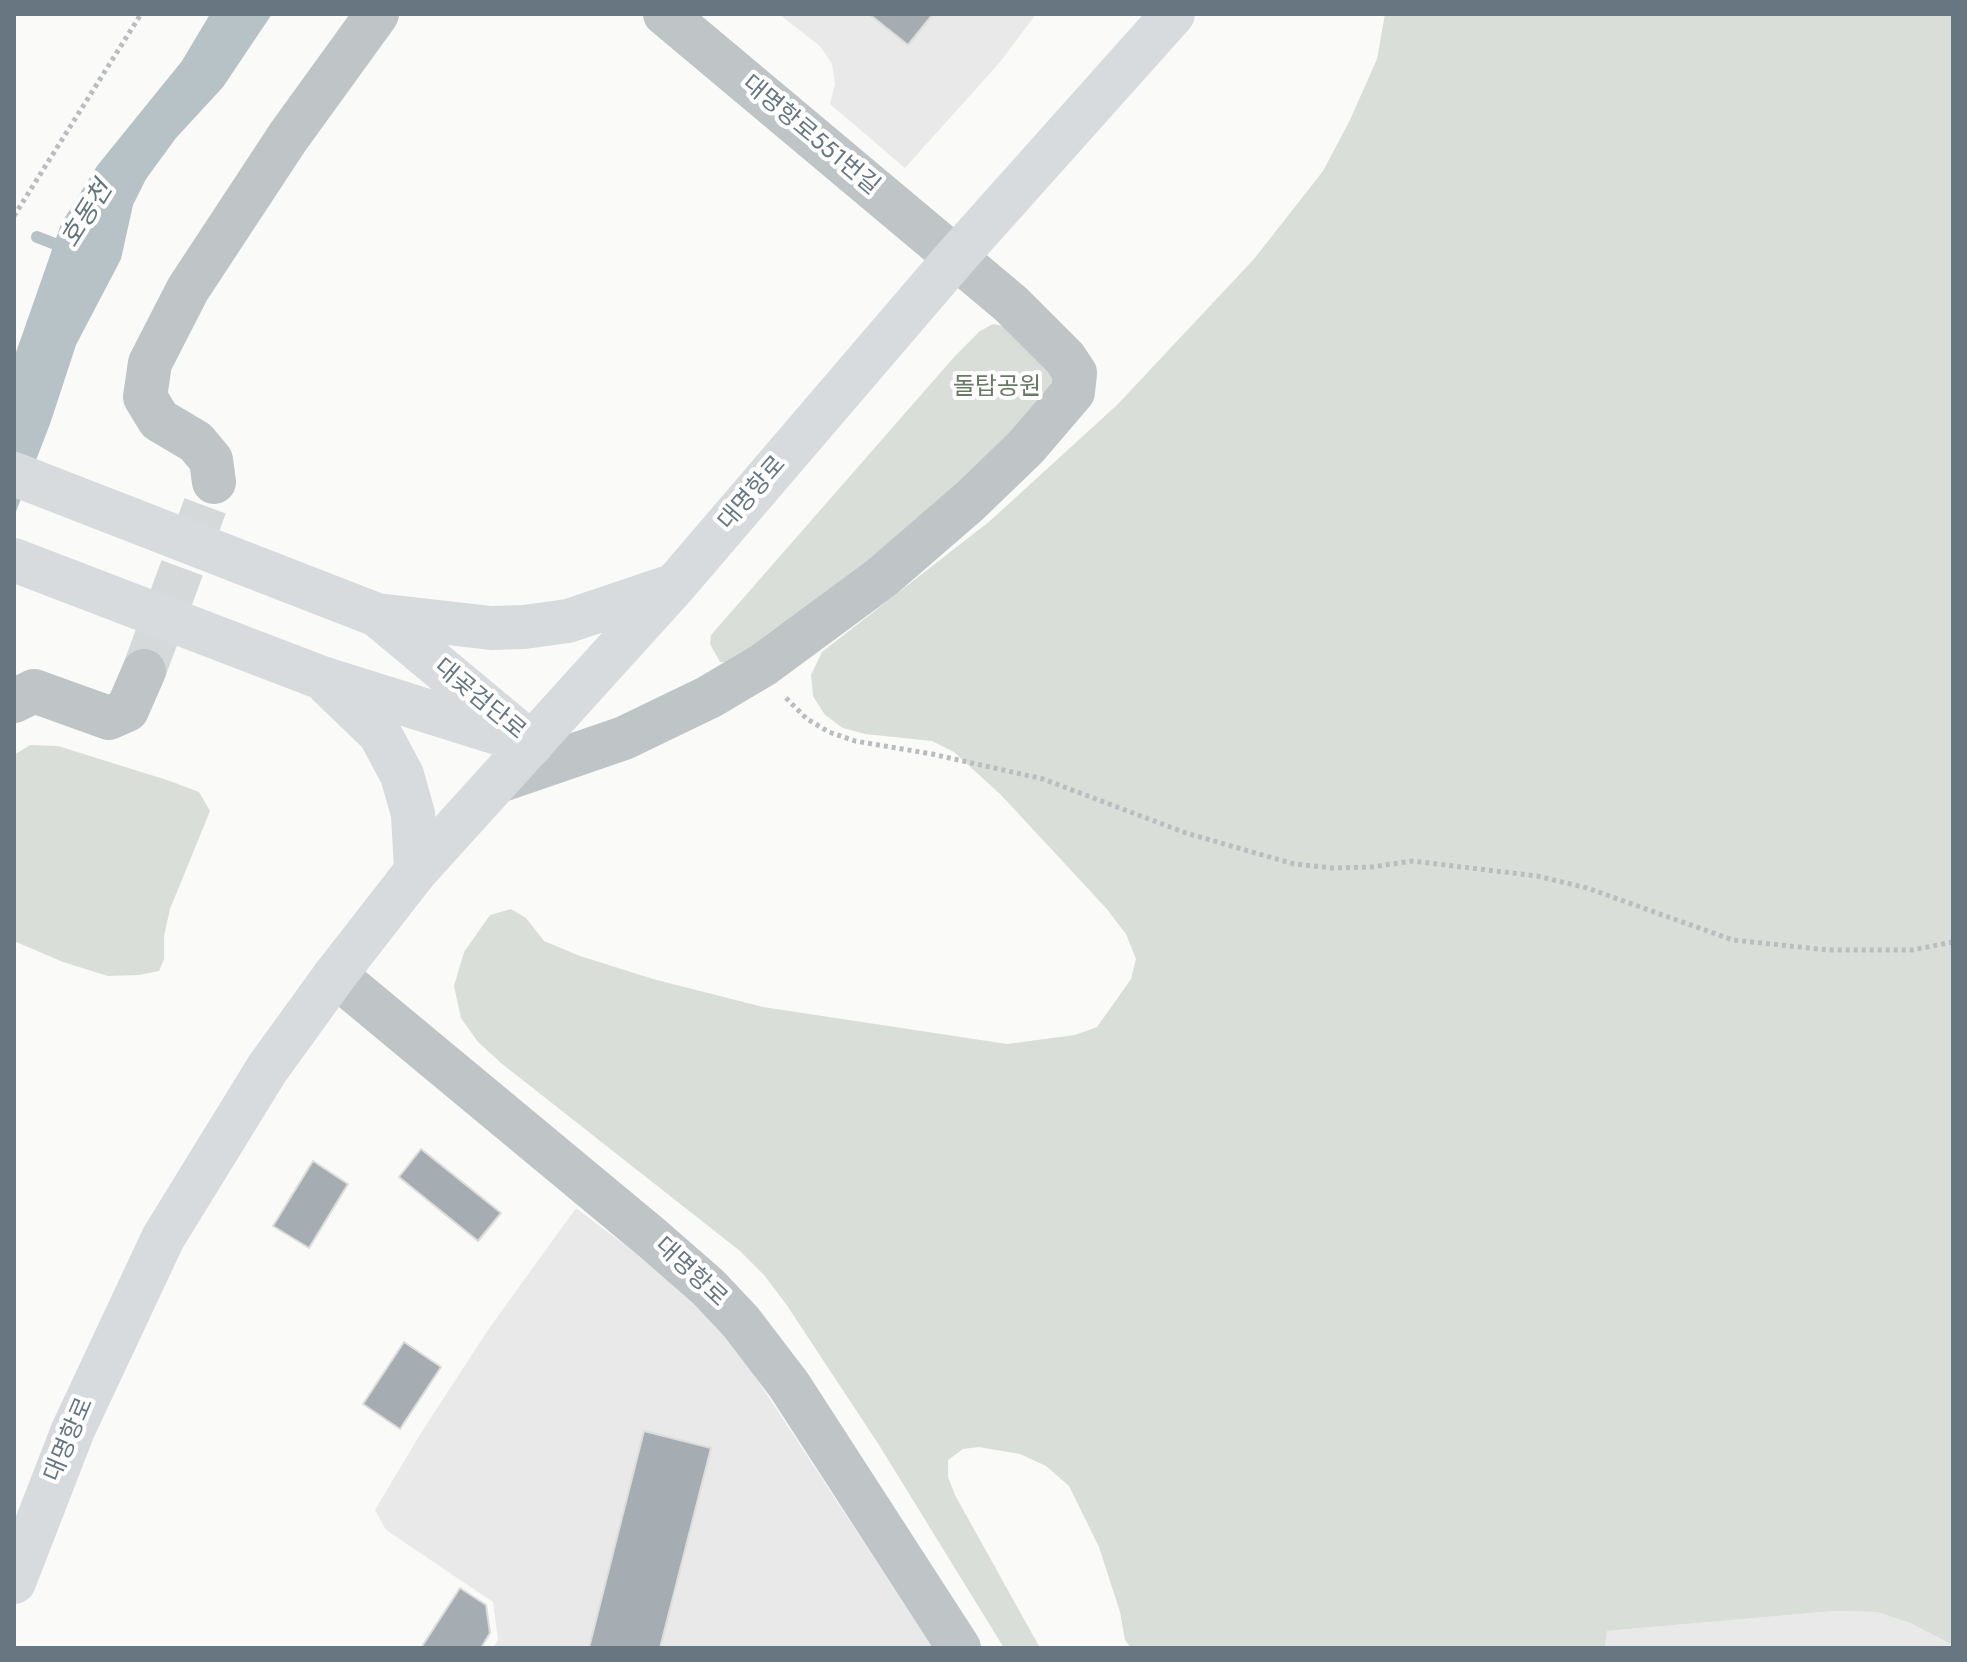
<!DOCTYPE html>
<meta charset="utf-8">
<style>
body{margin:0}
#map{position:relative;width:1967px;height:1662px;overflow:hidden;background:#fafaf8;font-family:Jost,sans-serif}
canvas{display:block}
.frame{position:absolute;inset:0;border:16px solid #677680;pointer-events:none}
</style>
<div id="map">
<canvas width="1967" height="1662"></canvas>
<div class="frame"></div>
</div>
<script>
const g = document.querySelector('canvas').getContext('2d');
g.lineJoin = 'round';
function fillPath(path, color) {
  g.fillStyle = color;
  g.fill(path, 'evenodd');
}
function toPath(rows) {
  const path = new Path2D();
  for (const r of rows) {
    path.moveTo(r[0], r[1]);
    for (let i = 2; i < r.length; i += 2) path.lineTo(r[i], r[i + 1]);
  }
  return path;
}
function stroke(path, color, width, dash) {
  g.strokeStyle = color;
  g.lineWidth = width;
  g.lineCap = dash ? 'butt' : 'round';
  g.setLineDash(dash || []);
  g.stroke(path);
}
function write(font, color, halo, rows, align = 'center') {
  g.font = font + ' Jost,"Noto Sans KR",sans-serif';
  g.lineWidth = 8;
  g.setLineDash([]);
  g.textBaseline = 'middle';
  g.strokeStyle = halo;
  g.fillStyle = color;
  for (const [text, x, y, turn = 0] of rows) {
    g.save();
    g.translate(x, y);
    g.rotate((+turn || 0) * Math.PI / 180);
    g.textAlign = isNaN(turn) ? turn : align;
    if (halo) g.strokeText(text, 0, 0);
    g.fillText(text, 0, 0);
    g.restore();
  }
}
const built = toPath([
 [779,14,1036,14,1000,62,905,168,830,104,835,84,832,64,820,46],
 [576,1208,679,1286,732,1341,933,1648,493,1648,498,1640,493,1602,386,1530,375,1510,421,1433,488,1330],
 [1834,1611,1877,1612,1910,1623,1953,1645,1953,1648,1605,1648,1607,1631]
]);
const green = toPath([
 [1385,14,1953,14,1953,1645,1910,1623,1877,1612,1834,1611,1607,1631,1605,1648,1131,1648,1125,1640,1120,1612,1099,1547,1069,1486,1046,1466,1020,1454,979,1447,963,1449,948,1460,948,1477,955,1495,1040,1648,1004,1648,879,1445,786,1304,764,1275,740,1251,501,1063,478,1042,461,1018,454,986,464,952,490,915,511,909,526,918,544,941,580,956,653,979,763,1007,1007,1044,1075,1035,1097,1027,1131,979,1136,959,1126,934,1106,908,1001,795,954,752,932,741,865,734,843,728,825,715,813,696,811,675,822,652,990,521,1118,404,1254,259,1323,171,1350,120,1377,59],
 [993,324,1004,326,1059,374,975,483,732,663,720,662,710,644,711,635,955,356,980,331],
 [30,745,58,746,170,781,199,792,210,811,170,909,164,936,164,959,159,971,139,975,108,976,63,962,14,941,14,755]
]);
const water = toPath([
 [210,14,272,14,223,87,176,138,146,179,133,205,121,259,76,345,50,424,14,517,14,358,61,224,97,166,182,61]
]);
const stream = toPath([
 [37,237,68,249]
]);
const building = toPath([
 [869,14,933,14,908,45,869,14],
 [421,1149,501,1213,478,1241,399,1177,421,1149],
 [313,1161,348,1184,309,1248,273,1226,313,1161],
 [404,1342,441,1367,400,1429,363,1404,404,1342],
 [644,1431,711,1448,660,1648,589,1648,644,1431],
 [460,1588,486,1605,490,1633,481,1648,421,1648,460,1588]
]);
const minorTunnel = toPath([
 [144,671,214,482]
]);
const path = toPath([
 [14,216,141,14],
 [786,698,807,719,829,732,855,741,932,754,1043,779,1186,833,1294,864,1333,868,1372,867,1412,861,1537,876,1587,888,1733,940,1828,950,1912,950,1953,942]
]);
const minor = toPath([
 [214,482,211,460,196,442,159,420,145,397,150,363,188,289,288,137,377,14],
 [14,701,34,691,109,718,127,710,144,671],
 [499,781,624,738,709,697,763,665,881,578,970,501,1026,447,1073,392,1075,373,1065,358,1011,304,665,14],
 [335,975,653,1239,708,1287,741,1322,789,1385,959,1648]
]);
const major = toPath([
 [14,474,377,615,532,744],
 [14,560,322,678,510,737],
 [377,615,491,628,524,627,568,621,672,586],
 [329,685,380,734,402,775,413,814,416,871],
 [14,1582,73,1430,163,1238,267,1069,335,975,416,871,675,585,955,258,1173,14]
]);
const streetNames = [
 ["대명항로551번길",810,136,40],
 ["대명항로",753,494,-49],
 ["대곶검단로",479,700,40],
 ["대명항로",690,1273,43],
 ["대명항로",70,1440,-67]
];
const parkNames = [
 ["돌탑공원",997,388]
];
const waterNames = [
 ["호동천",88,215,-58]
];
fillPath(built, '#e8e9e8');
fillPath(green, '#daded8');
fillPath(water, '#b7c2c6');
stroke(stream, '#b7c2c6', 12);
fillPath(building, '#a5adb2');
stroke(building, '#dcdcda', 2);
stroke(minorTunnel, '#d5d9da', 44, [44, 22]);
stroke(path, '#babdc0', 5, [4, 4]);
stroke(minor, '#bfc4c7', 44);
stroke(major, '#d8dbde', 44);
write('24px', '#677680', '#fff', streetNames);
write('24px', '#6a7966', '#fff', parkNames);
write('italic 26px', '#62747a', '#fff', waterNames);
</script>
